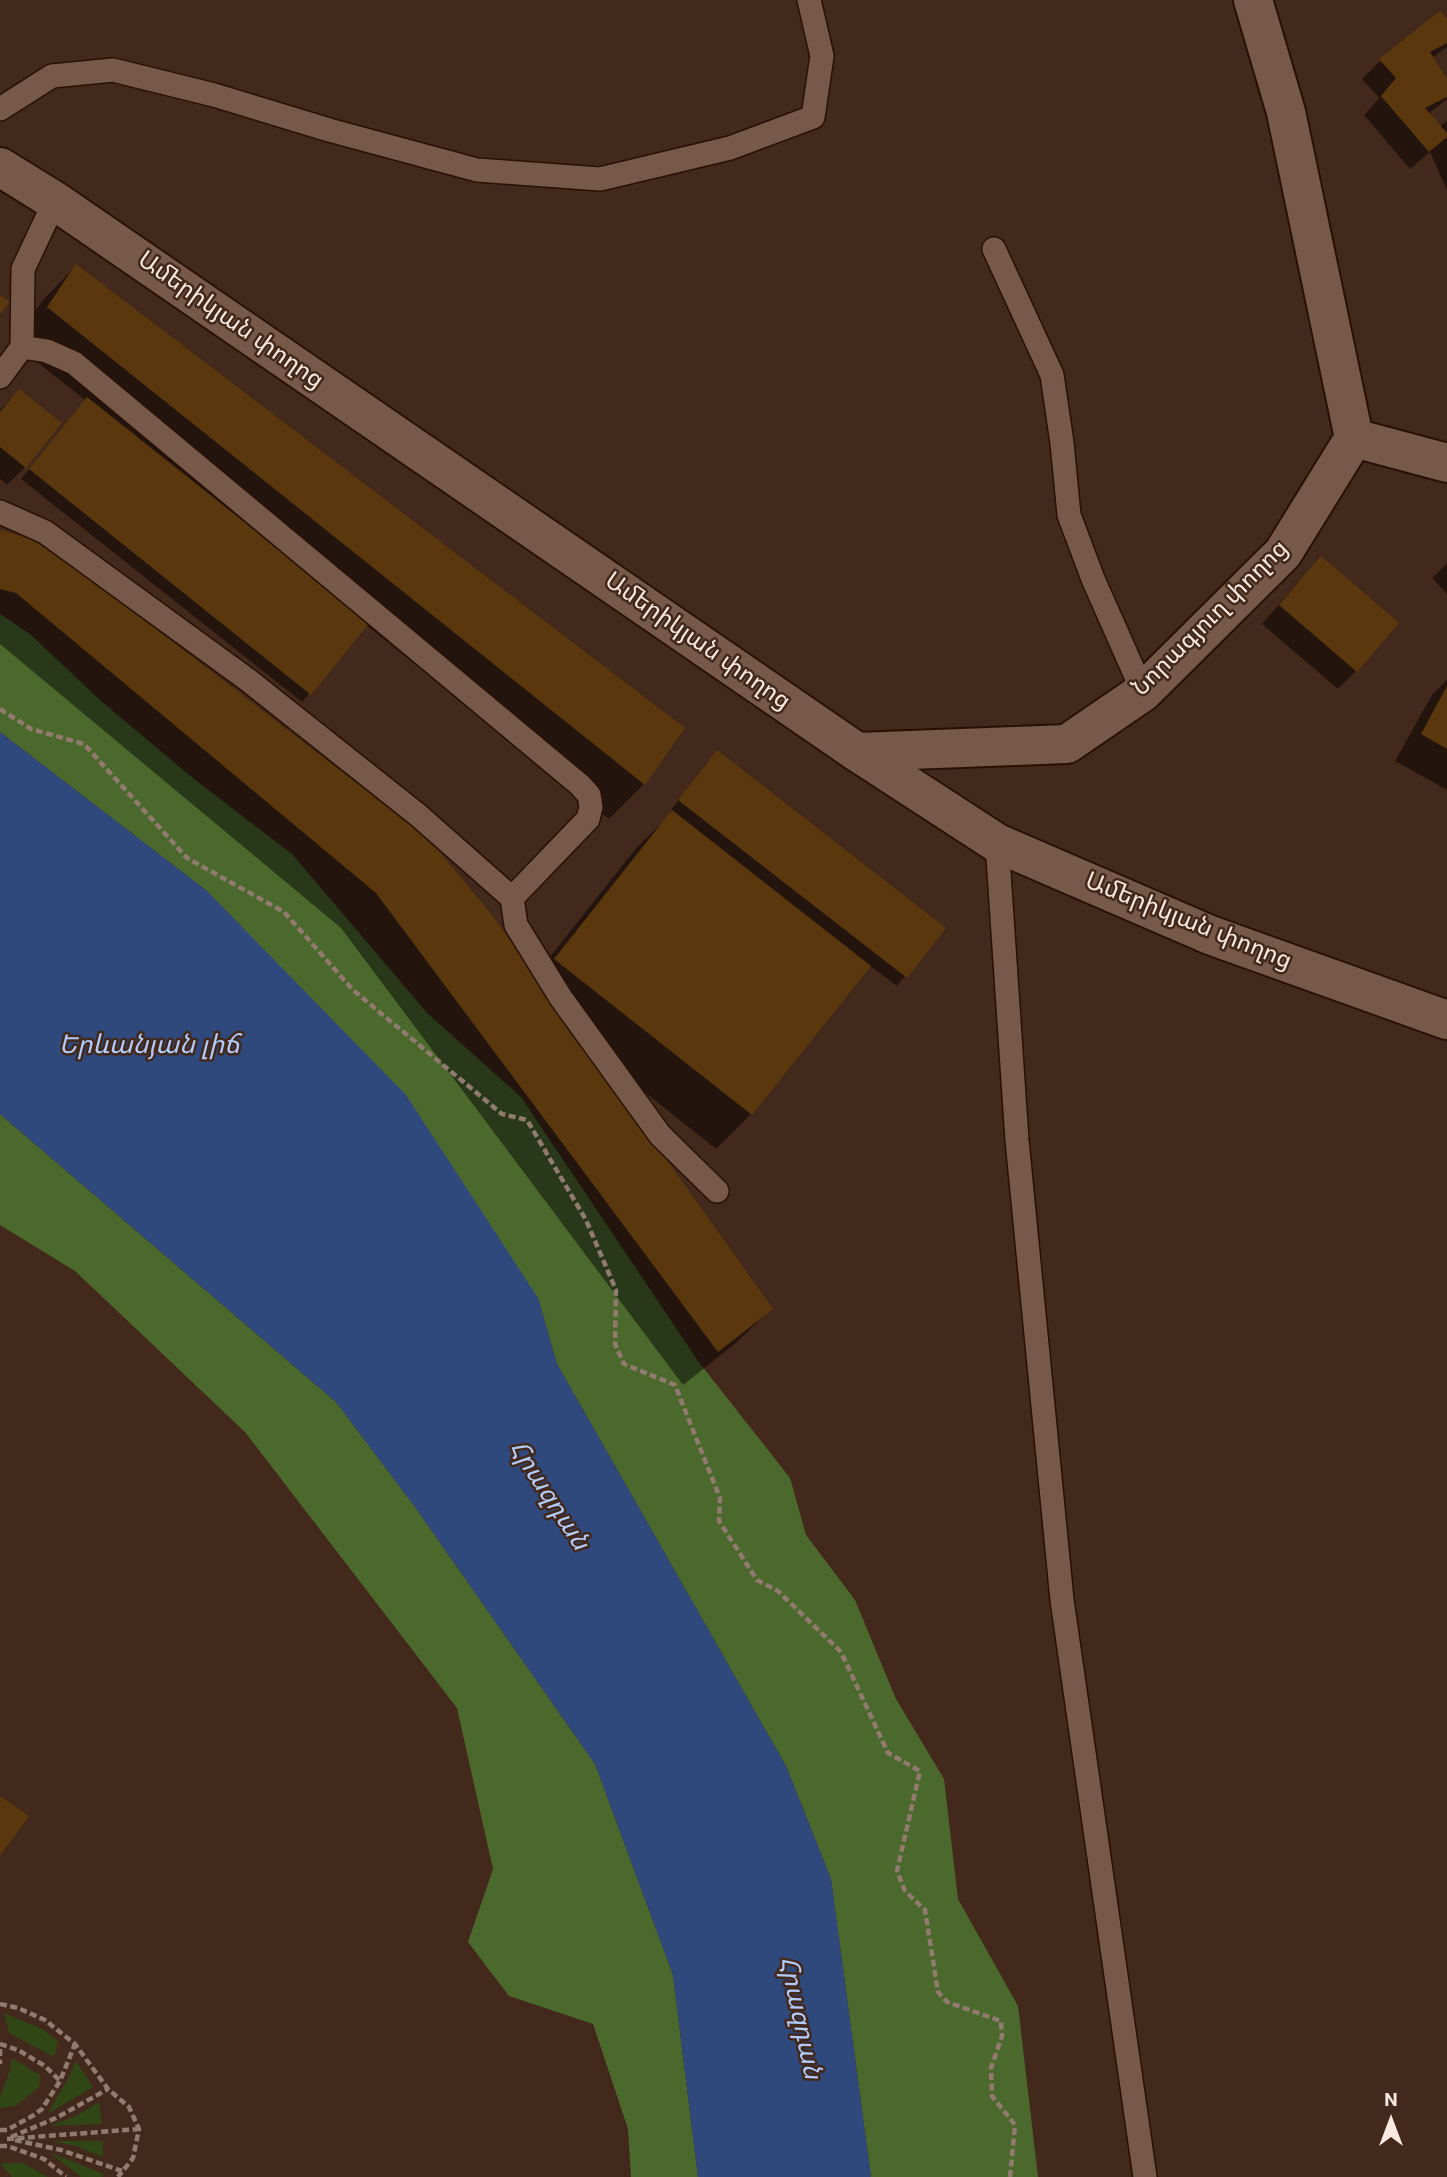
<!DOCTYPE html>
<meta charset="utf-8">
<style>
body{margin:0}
#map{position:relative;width:1447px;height:2177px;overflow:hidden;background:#43291b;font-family:Roboto,sans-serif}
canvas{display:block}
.north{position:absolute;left:1356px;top:2086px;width:70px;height:70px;-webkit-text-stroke:5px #43291b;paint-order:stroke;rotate:0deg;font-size:19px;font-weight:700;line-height:28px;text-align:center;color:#f9e8df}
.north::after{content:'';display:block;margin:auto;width:24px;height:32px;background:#f9e8df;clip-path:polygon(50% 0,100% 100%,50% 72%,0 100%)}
</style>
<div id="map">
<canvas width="1447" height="2177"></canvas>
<div class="north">N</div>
</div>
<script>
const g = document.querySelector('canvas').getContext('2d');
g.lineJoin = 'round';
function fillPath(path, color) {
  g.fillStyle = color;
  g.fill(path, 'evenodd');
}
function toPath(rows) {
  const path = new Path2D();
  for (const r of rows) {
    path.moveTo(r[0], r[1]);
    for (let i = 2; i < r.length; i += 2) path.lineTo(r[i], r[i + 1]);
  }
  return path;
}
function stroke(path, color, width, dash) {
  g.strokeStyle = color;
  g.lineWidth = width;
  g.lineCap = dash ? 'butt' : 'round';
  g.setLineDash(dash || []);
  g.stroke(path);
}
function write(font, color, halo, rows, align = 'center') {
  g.font = font + ' Roboto,"Noto Sans Armenian",sans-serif';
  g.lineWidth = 5;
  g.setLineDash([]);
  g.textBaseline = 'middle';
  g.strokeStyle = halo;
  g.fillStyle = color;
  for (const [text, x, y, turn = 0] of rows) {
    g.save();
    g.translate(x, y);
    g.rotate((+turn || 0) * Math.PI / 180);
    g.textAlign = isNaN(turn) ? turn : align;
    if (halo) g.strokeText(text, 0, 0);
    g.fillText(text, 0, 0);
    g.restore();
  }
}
const green = toPath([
 [4,2013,42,2029,58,2041,54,2057,9,2033],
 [12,2058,41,2076,39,2087,16,2106,0,2108,0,2098,10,2070],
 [76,2061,93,2087,47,2114,67,2081],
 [99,2102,102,2124,49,2126,76,2116],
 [52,2141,103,2141,103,2157,76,2146],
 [50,2153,82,2165,103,2174,102,2177,81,2177],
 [0,2163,23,2163,48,2177,12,2177]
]);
const forest = toPath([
 [0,614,31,635,101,701,194,779,292,854,428,1014,521,1097,698,1361,790,1478,806,1535,855,1600,896,1699,944,1779,958,1899,1018,2006,1038,2177,871,2177,831,1879,786,1766,557,1364,538,1298,207,891,0,732],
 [0,1114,336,1402,415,1507,595,1764,673,1975,698,2177,631,2177,628,2129,593,2024,509,1996,468,1942,493,1869,457,1708,245,1432,75,1271,0,1225]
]);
const water = toPath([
 [0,732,207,891,406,1095,538,1298,557,1364,786,1766,831,1879,871,2177,698,2177,673,1975,595,1764,415,1507,336,1402,0,1114]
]);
const shadow = toPath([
 [1440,13,1447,21,1447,47,1432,58,1447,83,1447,99,1428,114,1439,127,1447,121,1447,190,1430,152,1410,169,1364,115,1379,98,1362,79,1380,61],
 [76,266,644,784,609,819,366,625,302,702,21,479,85,400,13,343,42,301],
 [19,391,25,467,7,485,0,479,0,410],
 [0,532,534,977,637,847,673,812,671,810,708,761,943,929,897,986,869,965,751,1114,716,1149,584,1044,771,1309,736,1343,683,1385,341,928,0,644],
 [1447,563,1447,594,1432,578],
 [1303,577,1356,671,1338,689,1262,624],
 [1447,680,1447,790,1395,761,1432,695]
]);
const building = toPath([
 [1440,11,1447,19,1447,43,1430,52,1447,79,1447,97,1425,108,1447,133,1447,137,1429,152,1381,96,1396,78,1379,59],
 [76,264,685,728,645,785,47,307],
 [0,295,10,302,0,314],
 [19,389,62,423,26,468,0,447,0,412],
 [87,397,370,622,311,695,29,469],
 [0,530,44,543,427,837,492,915,773,1309,718,1352,376,893,16,593,0,589],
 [1321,556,1399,623,1357,672,1279,605],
 [1447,686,1447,749,1421,734],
 [717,750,946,928,907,978,678,800],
 [672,810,871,966,752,1115,554,959],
 [0,1796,29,1816,0,1856]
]);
const path = toPath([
 [0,709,31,729,84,744,187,858,284,912,353,990,502,1114,527,1120,586,1220,616,1290,615,1344,624,1364,675,1385,720,1498,719,1521,757,1580,778,1591,841,1652,888,1753,920,1771,897,1871,905,1891,925,1910,938,1992,947,2002,1001,2021,1002,2036,991,2068,992,2096,1015,2125,1010,2177],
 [0,2004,18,2008,45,2020,75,2044,108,2089,129,2107,139,2129,133,2158,118,2177],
 [0,2044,18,2050,45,2066,60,2081],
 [0,2049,0,2064],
 [0,2130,7,2130,34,2115,42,2109,60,2081,75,2044],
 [11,2137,56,2118,108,2089],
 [7,2139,139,2129],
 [15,2140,61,2150,122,2171],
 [0,2146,7,2146,44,2159,66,2177]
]);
const service = toPath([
 [0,109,52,76,113,70,214,95,329,130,477,170,600,179,730,148,813,117,822,56,809,0],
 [994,249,1052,375,1062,443,1069,515,1093,579,1143,692],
 [0,377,22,347,23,269,55,201],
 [0,512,45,532,248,680,418,815,512,898,588,819,591,807,589,795,580,785,74,363,47,351,22,347],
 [997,843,1017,1140,1062,1600,1145,2177],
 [512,898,516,925,561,998,660,1135,717,1191]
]);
const minor = toPath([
 [1354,438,1447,463],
 [857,752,1067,744,1143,692,1283,553,1354,438,1286,112,1253,0]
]);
const tertiary = toPath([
 [0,167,55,201,857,752,997,843,1210,935,1447,1020]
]);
const streetNames = [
 ["Ամերիկյան փողոց",230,321,35],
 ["Նորագյուղ փողոց",1211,619,-45],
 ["Ամերիկյան փողոց",697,642,35],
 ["Ամերիկյան փողոց",1188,922,22]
];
const waterNames = [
 ["Երևանյան լիճ",149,1046],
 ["Հրազդան",548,1496,57],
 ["Հրազդան",799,2018,78]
];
fillPath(green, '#304715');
fillPath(forest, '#4c692d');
fillPath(water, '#2f497d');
fillPath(shadow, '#0007');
fillPath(building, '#5b370d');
stroke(service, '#281104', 26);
stroke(minor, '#281104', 42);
stroke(tertiary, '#281104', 42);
stroke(path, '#917b6f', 4.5, [7, 3.5]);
stroke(service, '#765949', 23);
stroke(minor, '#765949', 38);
stroke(tertiary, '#765949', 38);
write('24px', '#f9e8df', '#43291b', streetNames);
write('italic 26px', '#b1cbfc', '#43291b', waterNames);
</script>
